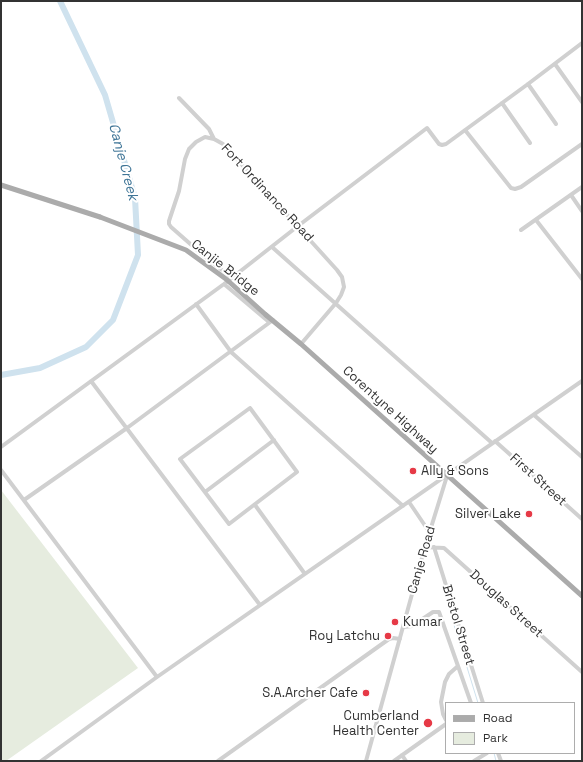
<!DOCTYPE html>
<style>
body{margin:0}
#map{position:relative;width:583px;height:762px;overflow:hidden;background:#fff;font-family:"Space Grotesk",sans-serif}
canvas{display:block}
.frame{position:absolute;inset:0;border:2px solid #333;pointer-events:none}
.legend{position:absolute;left:445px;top:702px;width:130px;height:52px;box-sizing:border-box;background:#fff;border:1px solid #adadad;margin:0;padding:5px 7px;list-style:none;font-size:12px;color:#333}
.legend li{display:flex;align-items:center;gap:8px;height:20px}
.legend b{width:20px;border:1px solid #adadad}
</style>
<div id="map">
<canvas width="583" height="762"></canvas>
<div class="frame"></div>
<ul class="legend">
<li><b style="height:5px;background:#ababab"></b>Road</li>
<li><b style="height:11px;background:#e6ecdf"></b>Park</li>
</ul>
</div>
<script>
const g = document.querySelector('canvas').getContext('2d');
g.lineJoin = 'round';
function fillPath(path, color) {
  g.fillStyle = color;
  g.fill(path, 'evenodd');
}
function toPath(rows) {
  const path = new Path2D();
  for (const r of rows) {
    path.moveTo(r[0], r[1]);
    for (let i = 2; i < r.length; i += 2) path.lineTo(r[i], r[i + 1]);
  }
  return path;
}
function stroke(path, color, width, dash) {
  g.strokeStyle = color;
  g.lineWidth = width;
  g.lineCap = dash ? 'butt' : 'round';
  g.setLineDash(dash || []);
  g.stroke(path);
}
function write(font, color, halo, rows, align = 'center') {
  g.font = font + ' "Space Grotesk",sans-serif';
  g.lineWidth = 4;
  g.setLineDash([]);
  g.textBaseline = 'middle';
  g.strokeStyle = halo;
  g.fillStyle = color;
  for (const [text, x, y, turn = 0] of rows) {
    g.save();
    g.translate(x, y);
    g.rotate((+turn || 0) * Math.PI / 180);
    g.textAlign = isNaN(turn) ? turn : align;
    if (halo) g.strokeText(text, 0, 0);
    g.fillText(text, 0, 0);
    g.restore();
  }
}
const green = toPath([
 [1,490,138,668,6,761,1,761]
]);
const stream = toPath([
 [450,612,478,703],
 [494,753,496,761]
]);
const river = toPath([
 [1,375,40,368,86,347,113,320,138,255,135,198,105,95,60,1]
]);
const minor = toPath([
 [555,64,582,102],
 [528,84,556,124],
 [179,98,209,129,214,139],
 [502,103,530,143],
 [465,130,511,188,515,189,521,187,582,144],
 [571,195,582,211],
 [536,220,582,279],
 [521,230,582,187],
 [272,247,492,443],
 [232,278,204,256,171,227,169,224,169,221,179,191,185,159,189,149,196,142,205,137,214,139,223,144,337,270,342,277,344,287,341,295,336,303,301,344],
 [224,284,269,322],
 [196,304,231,352,403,506],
 [91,381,260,605],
 [250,408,297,472,229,524,180,459,250,408],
 [534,415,582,457],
 [495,441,582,519],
 [1,447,224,284,298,226,427,128,439,144,442,145,446,144,528,84,582,43],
 [1,470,157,677],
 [205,492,274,440],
 [24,500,127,428,273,320],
 [409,502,430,533],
 [255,505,305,574],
 [425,547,444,548,582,672],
 [434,547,483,703],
 [403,627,412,626,433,612,439,612,471,703],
 [446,720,443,714,441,702,445,682,449,674,458,666],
 [498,753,501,761],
 [402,755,406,761],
 [41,761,157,677,582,381],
 [218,761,389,639,393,638,400,639],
 [366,761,425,547,447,476],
 [394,761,446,724],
 [474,761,487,753]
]);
const major = toPath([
 [1,185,100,217],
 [266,315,301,344,582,596]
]);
const majorBridge = toPath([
 [100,217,186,250,226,279,266,315]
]);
const markers = [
 [413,471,4,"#e63946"],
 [529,514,4,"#e63946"],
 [395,622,4,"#e63946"],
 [388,636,4,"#e63946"],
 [366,693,4,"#e63946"],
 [428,723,5,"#e63946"]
];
const streetNames = [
 ["Fort Ordinance Road",267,193,47],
 ["Canjie Bridge",225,268,38],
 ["Corentyne Highway",390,410,42],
 ["First Street",538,480,42],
 ["Canje Road",422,560,-74],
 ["Douglas Street",506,604,42],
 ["Bristol Street",458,625,73]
];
const poiNames = [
 ["Ally & Sons",421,471,"left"],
 ["Silver Lake",521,514],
 ["Kumar",403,622,"left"],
 ["Roy Latchu",380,636],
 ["S.A.Archer Cafe",358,693],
 ["Cumberland",419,716],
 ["Health Center",419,731]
];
const waterNames = [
 ["Canje Creek",123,162,75]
];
fillPath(green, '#e6ecdf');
stroke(stream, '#cfe2ee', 1);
stroke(river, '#cfe2ee', 6);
stroke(minor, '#d0d0d0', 4);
stroke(major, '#ababab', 5);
stroke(majorBridge, '#ababab', 5);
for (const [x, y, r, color] of markers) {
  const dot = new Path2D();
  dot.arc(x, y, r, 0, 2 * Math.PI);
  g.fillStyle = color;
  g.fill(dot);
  stroke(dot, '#fff', 1.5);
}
write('13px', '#333', '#fff', streetNames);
write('13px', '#333', '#fff', poiNames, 'right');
write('italic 14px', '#3f7597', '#fff', waterNames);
</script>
